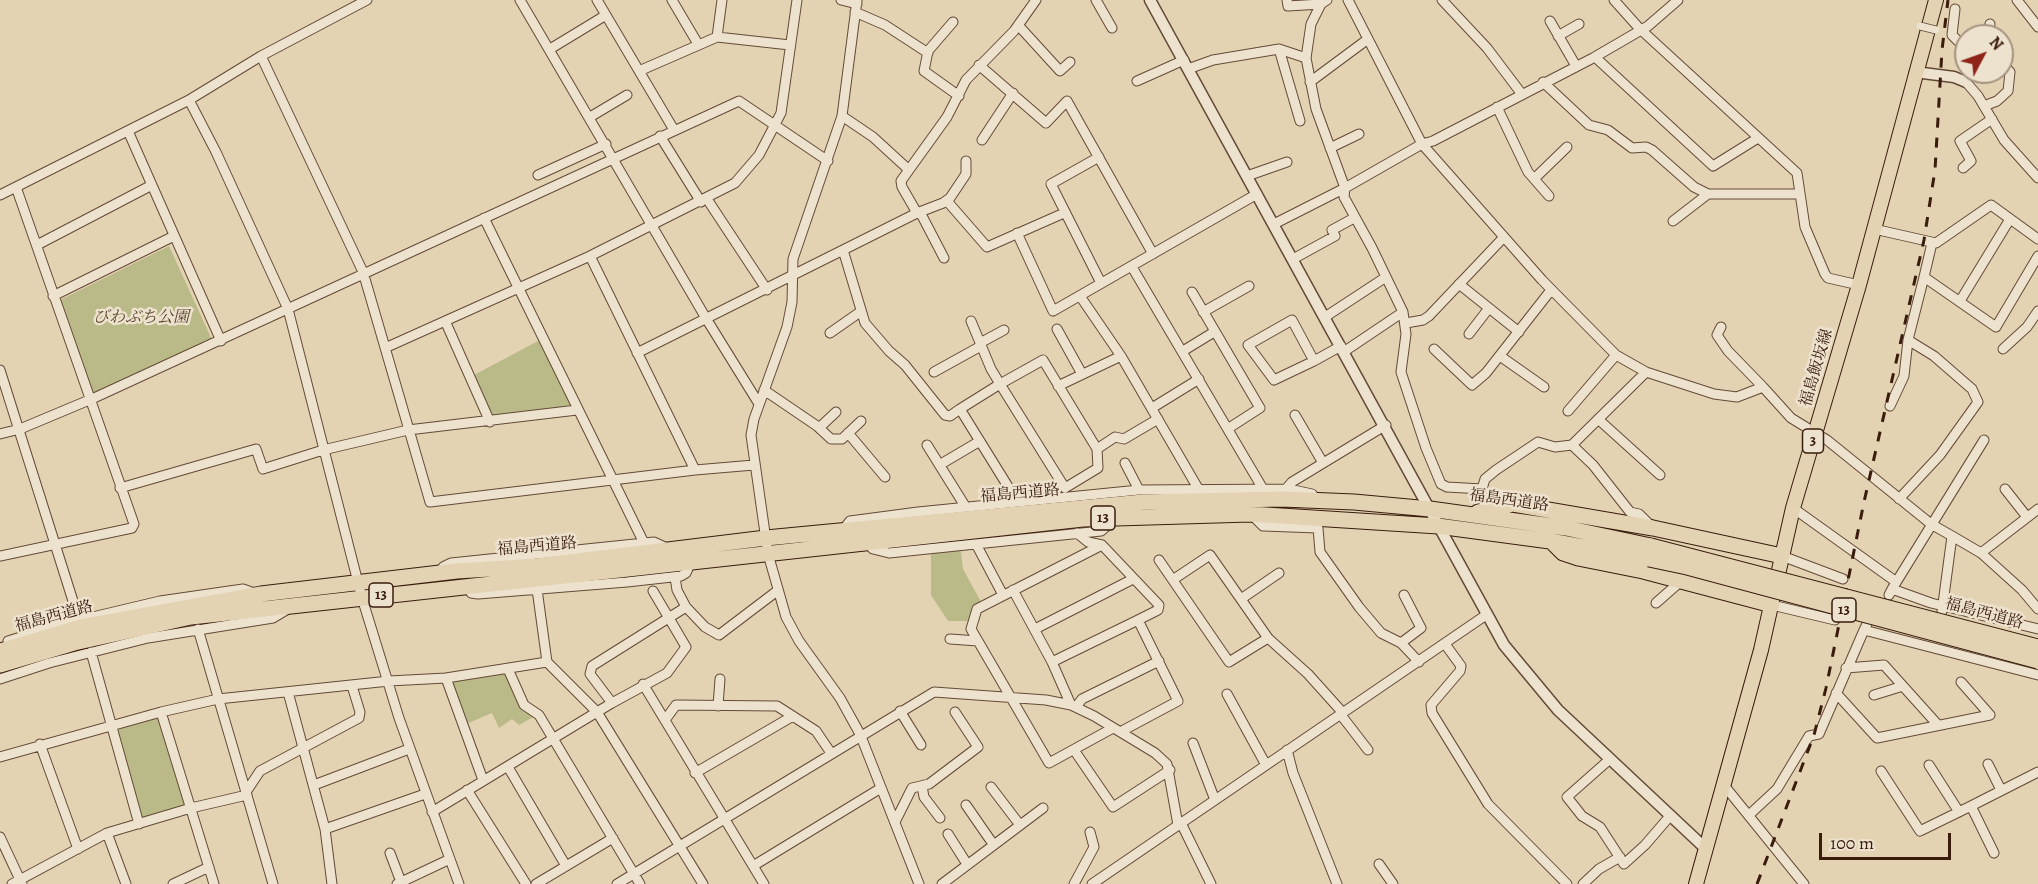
<!DOCTYPE html>
<meta charset="utf-8">
<style>
body{margin:0}
#map{position:relative;width:2038px;height:884px;overflow:hidden;background:#e3d3b3;font-family:Alegreya,serif}
canvas{display:block}
.north{position:absolute;left:1954px;top:24px;width:60px;height:60px;box-sizing:border-box;background:#ede2ce;border:2px solid #a59380;border-radius:50%;rotate:49deg;font-size:16px;font-weight:700;line-height:24px;text-align:center;color:#3a1c0c}
.north::after{content:'';display:block;margin:auto;width:21px;height:27px;background:#8f2418;clip-path:polygon(50% 0,100% 100%,50% 72%,0 100%)}
.scale{position:absolute;left:1819px;top:833px;width:132px;height:27px;box-sizing:border-box;border:3px solid #3a1c0c;border-top:0;padding-left:8px;font-size:18px;line-height:21px;white-space:nowrap;color:#3a1c0c;-webkit-text-stroke:4px #ede2ce;paint-order:stroke}
</style>
<div id="map">
<canvas width="2038" height="884"></canvas>
<div class="north">N</div>
<div class="scale">100 m</div>
</div>
<script>
const g = document.querySelector('canvas').getContext('2d');
g.lineJoin = 'round';
function fillPath(path, color) {
  g.fillStyle = color;
  g.fill(path, 'evenodd');
}
function toPath(rows) {
  const path = new Path2D();
  for (const r of rows) {
    path.moveTo(r[0], r[1]);
    for (let i = 2; i < r.length; i += 2) path.lineTo(r[i], r[i + 1]);
  }
  return path;
}
function stroke(path, color, width, dash) {
  g.strokeStyle = color;
  g.lineWidth = width;
  g.lineCap = dash ? 'butt' : 'round';
  g.setLineDash(dash || []);
  g.stroke(path);
}
function write(font, color, halo, rows, align = 'center') {
  g.font = font + ' Alegreya,"Noto Serif JP",serif';
  g.lineWidth = 5;
  g.setLineDash([]);
  g.textBaseline = 'middle';
  g.strokeStyle = halo;
  g.fillStyle = color;
  for (const [text, x, y, turn = 0] of rows) {
    g.save();
    g.translate(x, y);
    g.rotate((+turn || 0) * Math.PI / 180);
    g.textAlign = isNaN(turn) ? turn : align;
    if (halo) g.strokeText(text, 0, 0);
    g.fillText(text, 0, 0);
    g.restore();
  }
}
const green = toPath([
 [169,246,213,342,91,398,56,302],
 [540,340,572,408,493,417,474,375],
 [960,544,963,569,981,602,973,605,969,621,948,621,931,595,931,547],
 [506,672,535,716,519,725,512,719,499,728,492,713,466,724,450,680],
 [158,716,186,806,141,818,116,729]
]);
const minor = toPath([
 [520,0,707,320,759,404],
 [597,0,674,130],
 [672,0,698,44],
 [841,0,857,4],
 [857,0,842,116,793,259,792,302,787,327,754,419,751,435,768,554,786,617,799,641,840,698,860,734,919,884],
 [1096,0,1112,28],
 [1287,0,1288,6,1321,4],
 [1327,0,1321,4,1311,24,1306,58,1316,109,1345,188,1344,197,1372,248,1403,312,1406,334,1401,372,1426,448,1441,484,1447,487,1482,489,1485,479,1496,470,1538,442,1555,447,1572,445,1646,372],
 [1348,0,1422,144,1542,280,1616,355,1646,372,1714,394,1737,397,1763,387,1791,418,1827,440,1931,524,1952,536,1942,611],
 [1442,0,1487,48,1521,93],
 [1614,0,1639,28,1797,173,1805,227,1825,274,1828,278,1859,285],
 [2017,0,2038,27],
 [1955,9,1952,35,1966,49],
 [855,12,885,25,928,53],
 [1550,21,1576,66],
 [953,22,928,51,924,71,959,96],
 [1018,25,1060,71,1070,62],
 [1558,36,1579,24],
 [1988,36,1990,24],
 [717,37,722,0],
 [550,49,606,15],
 [1279,49,1306,58],
 [261,56,363,272,430,502,695,470,754,465],
 [1595,57,1713,166,1758,138],
 [979,65,1046,123,1067,101,1153,254],
 [1188,69,1213,60,1279,49,1300,121],
 [639,71,717,37,790,45],
 [1970,72,1966,82,1978,96,2004,140,2038,178],
 [1137,81,1184,60],
 [1310,82,1368,39],
 [1543,82,1589,125,1608,130,1632,148,1646,147,1652,150,1694,187,1708,194],
 [189,100,216,152,288,309,362,598,399,718,459,884],
 [1984,106,1997,101,2008,91,2010,72,2002,63],
 [1497,107,1528,172,1549,196],
 [842,116,873,137,909,170],
 [590,117,627,95],
 [128,131,221,341],
 [660,136,701,202],
 [982,140,1013,93],
 [1330,148,1359,134],
 [1099,157,1051,184,1101,283],
 [1963,168,1971,161,1960,141,1992,119],
 [538,175,606,144],
 [1247,176,1287,162],
 [1534,179,1567,147],
 [0,195,189,100,261,56,367,0],
 [707,199,767,290],
 [947,201,987,247,1064,213],
 [920,212,944,258],
 [917,213,943,203,950,198,966,174,966,161],
 [484,218,644,543],
 [1673,221,1708,194,1799,194],
 [1274,224,1345,188,1422,144,1433,141,1593,58,1648,26,1678,0],
 [1874,229,1936,243,1991,205,2038,239],
 [1017,233,1053,311,1257,194],
 [1932,243,1924,277,1996,327,2038,256],
 [37,245,152,185],
 [843,250,865,323,889,351,905,365,945,415,950,416,960,409],
 [590,256,695,470],
 [1293,259,1335,236,1332,230,1354,218],
 [1132,267,1263,489],
 [1459,284,1519,332],
 [1192,292,1260,408,1229,428],
 [53,296,174,236],
 [1080,296,1121,356,1199,490],
 [1960,301,2010,219],
 [1203,312,1249,286],
 [1325,317,1386,277],
 [971,321,991,369,1000,384,1063,485,1065,488,1098,468,1097,449,1043,360,1000,384,960,409,1017,501],
 [446,323,490,422],
 [1406,323,1423,320,1429,316,1504,237],
 [1721,327,1717,335,1728,351,1763,387],
 [1057,329,1082,374],
 [830,333,860,312],
 [1469,334,1489,308],
 [1908,340,1924,277],
 [980,343,1004,330],
 [385,348,590,256,735,183,759,155,781,113,797,0],
 [1434,349,1472,385,1486,373,1551,290],
 [2003,349,2027,327,2038,311],
 [1183,351,1214,332],
 [1345,351,1403,312],
 [637,353,917,213,902,187,901,181,947,117,966,80,1014,31,1036,0],
 [1500,356,1544,387],
 [1314,361,1292,320,1248,345,1274,380,1314,361,1341,346],
 [0,370,79,620],
 [934,372,981,346],
 [1058,386,1121,356],
 [764,390,817,426,831,439,842,439,861,421],
 [1890,406,1904,376,1908,340,1934,356,1972,389,1978,402,1940,455,1899,499],
 [1152,408,1199,379],
 [1568,411,1616,355],
 [1295,415,1323,463],
 [1598,419,1660,475],
 [819,428,836,412],
 [848,433,885,477],
 [0,434,20,429,94,398,739,101,828,161],
 [927,445,965,506],
 [1572,445,1593,465,1630,512,1639,514,1653,528],
 [1097,449,1115,437,1124,439,1158,419],
 [1125,463,1139,490],
 [941,464,980,441],
 [120,488,256,449,263,469,323,450,408,430,577,410],
 [1286,489,1292,482,1386,425],
 [2005,489,2027,517],
 [1793,508,1895,581],
 [1251,514,1263,526,1318,528,1320,552,1359,607,1381,633,1401,643,1419,662],
 [843,530,850,521,918,512,1139,490,1289,489,1312,494,1315,498],
 [1077,533,1088,542,1102,545,1159,605,1158,610,1138,620],
 [1952,536,1981,553,2022,590,2038,609],
 [866,542,873,549,889,553,1101,531,1117,517],
 [976,544,1003,595],
 [1102,545,977,609,971,629,1049,763,1113,728],
 [1981,553,2038,509],
 [0,556,132,528,134,524,16,187],
 [1782,556,1843,579],
 [1159,560,1229,662,1268,638],
 [440,572,443,567,451,563,654,542,669,549],
 [675,577,677,590,686,607,705,627,719,635,777,591],
 [1174,579,1210,555,1268,638,1308,674,1343,713],
 [468,585,471,593,478,594,627,582,681,576,686,573,691,562],
 [537,589,547,662,597,712,612,703,590,674,592,666,686,607],
 [1892,589,1984,440],
 [1013,590,1052,662,1071,705],
 [1889,595,1892,589,1931,603,2038,629],
 [1241,599,1279,573],
 [1656,603,1681,581],
 [1772,605,1835,620],
 [1867,624,1864,630,2038,675],
 [198,629,273,884],
 [1035,629,1133,579],
 [950,639,978,641],
 [8,641,59,625,160,601,243,589,254,593],
 [1401,643,1421,628,1404,595],
 [1445,644,1461,666,1460,671,1431,705,1432,713,1488,804,1567,884],
 [91,652,139,824],
 [1052,662,1138,620,1178,701,1120,732],
 [1846,668,1884,665,1938,725],
 [508,669,524,705,539,715,640,884],
 [446,678,483,780],
 [0,679,49,663,148,638,273,618,288,609],
 [643,684,764,884],
 [288,692,325,829,332,884],
 [1836,693,1877,738,1990,715,1961,682],
 [1227,694,1266,765],
 [1874,695,1903,686],
 [612,703,667,673,686,647,653,591],
 [718,706,720,679],
 [1076,707,1082,699,1159,661],
 [900,711,921,745],
 [161,712,214,884],
 [1341,715,1368,750],
 [665,720,676,705,777,706,816,731,831,753],
 [1193,743,1215,800],
 [40,744,78,849],
 [1074,750,1113,807,1170,770],
 [1287,750,1293,773,1337,884],
 [0,757,161,712,218,699,389,681,446,678,547,662],
 [1610,759,1567,797,1582,816,1600,827,1624,864,1645,845,1670,816],
 [1988,764,2001,790],
 [1929,765,1959,812],
 [508,767,566,866],
 [1881,771,1920,831,1971,806],
 [695,773,793,716],
 [1723,784,1804,884],
 [314,785,409,749],
 [922,786,924,797,940,818],
 [991,787,1020,825],
 [467,790,526,884],
 [246,792,260,771,359,718,360,712,352,686],
 [966,805,993,844],
 [432,812,597,712,703,884],
 [1749,815,1777,789,1809,736,1819,734,1864,630],
 [895,822,912,788,929,784,978,747,955,712],
 [1181,823,1211,884],
 [325,829,425,794],
 [107,833,126,884],
 [948,834,967,864],
 [0,837,22,884],
 [390,853,401,882],
 [1994,853,1971,806,2038,772],
 [1379,864,1393,884],
 [753,866,881,788],
 [12,884,107,833,191,808,247,795],
 [173,884,209,867],
 [397,884,450,859],
 [536,884,613,838],
 [617,884,934,692,1046,700,1071,705,1094,716,1155,753,1167,764,1178,825],
 [942,884,1043,808],
 [1074,884,1094,847,1090,832],
 [1092,884,1486,615],
 [1583,884,1599,869,1620,857]
]);
const tertiary = toPath([
 [1150,0,1504,645,1558,710,1705,848],
 [1915,72,1954,77,1966,82]
]);
const primary = toPath([
 [1696,884,1761,650,1793,508,1859,285,1936,0]
]);
const trunk = toPath([
 [1478,512,1513,504,1653,528,1782,556],
 [1554,544,1563,553,1578,558,1643,571,1772,605],
 [0,651,81,627,261,594,457,571,537,566,766,538,1143,502,1282,499,1354,502,1430,509,1566,528,1651,546],
 [0,665,74,643,191,617,1083,519,1250,514,1438,526,1550,541,1649,559]
]);
const rail = toPath([
 [1757,884,1814,735,1826,688,1864,502,1924,240,1935,170,1942,50,1948,0]
]);
const pedestrianBridge = toPath([
 [1920,26,1936,30]
]);
const trunkBridge = toPath([
 [1651,546,2038,647],
 [1649,559,1687,567,2038,661]
]);
const shields = [
 [1813,441,21],
 [1103,518,24],
 [381,595,24],
 [1844,610,24]
];
const shieldNames = [
 ["3",1813,441],
 ["13",1103,518],
 ["13",381,595],
 ["13",1844,610]
];
const parkNames = [
 ["びわぶち公園",141,318]
];
const streetNames = [
 ["福島飯坂線",1817,368,-74],
 ["福島西道路",1020,494,-5],
 ["福島西道路",1509,501,8],
 ["福島西道路",537,547,-5],
 ["福島西道路",1984,614,15],
 ["福島西道路",54,617,-15]
];
fillPath(green, '#baba88');
stroke(minor, '#644a36', 11);
stroke(tertiary, '#644a36', 13);
stroke(primary, '#3a1c0c', 16);
stroke(trunk, '#3a1c0c', 17);
stroke(minor, '#ede2ce', 9);
stroke(tertiary, '#ede2ce', 10);
stroke(primary, '#e3d3b3', 14);
stroke(trunk, '#e3d3b3', 15);
stroke(rail, '#3a1c0c', 3, [10, 10]);
stroke(pedestrianBridge, '#644a36', 9, []);
stroke(trunkBridge, '#3a1c0c', 17, []);
stroke(pedestrianBridge, '#ede2ce', 7);
stroke(trunkBridge, '#e3d3b3', 15);
for (const [x, y, w] of shields) {
  const box = new Path2D();
  box.roundRect(x - w / 2, y - 12, w, 24, 4.5);
  g.fillStyle = '#ede2ce';
  g.fill(box);
  stroke(box, '#3a1c0c', 1.5);
}
write('bold 15px', '#3a1c0c', null, shieldNames);
write('italic 16px', '#5a442b', '#ede2ce', parkNames);
write('16px', '#3a1c0c', '#ede2ce', streetNames);
</script>
